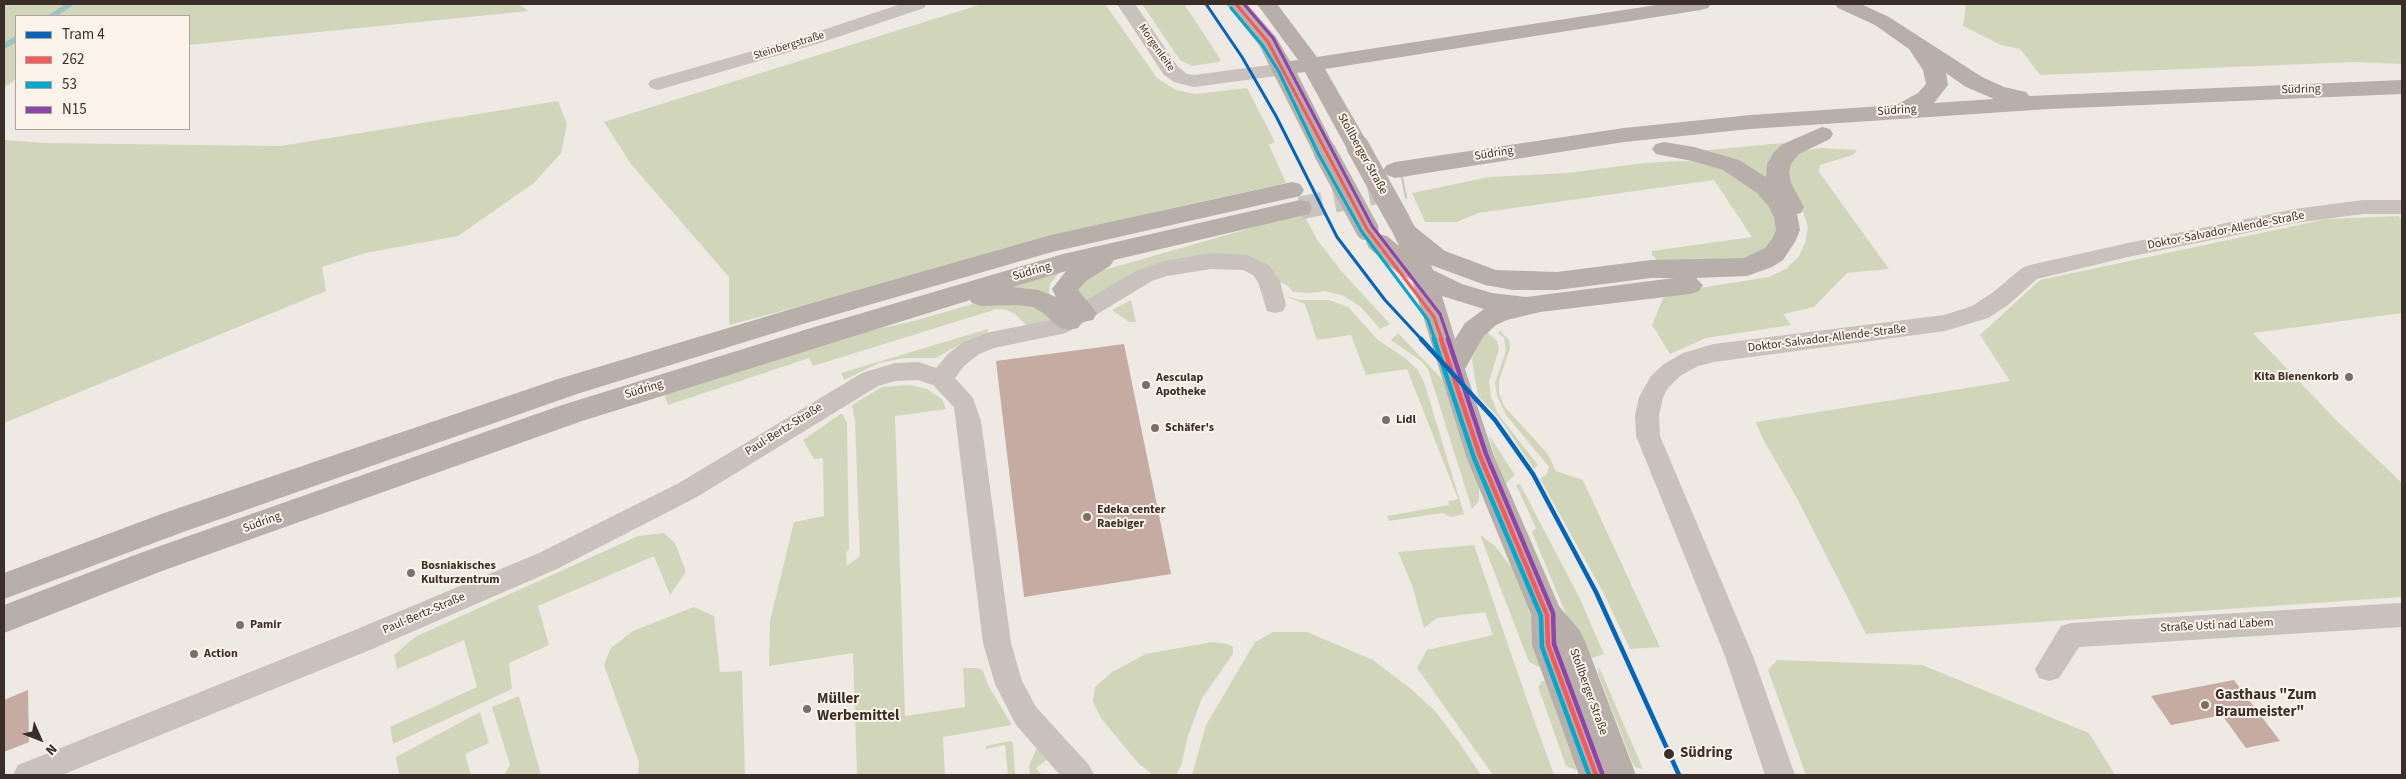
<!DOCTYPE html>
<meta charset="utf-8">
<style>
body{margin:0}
#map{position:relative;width:2406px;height:779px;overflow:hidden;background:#efe9e3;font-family:"Source Sans 3",sans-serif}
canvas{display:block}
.frame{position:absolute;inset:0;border:5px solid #3b2e28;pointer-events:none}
.legend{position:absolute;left:15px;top:15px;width:175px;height:115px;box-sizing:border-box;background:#fcf3ea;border:1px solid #afa49c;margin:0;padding:6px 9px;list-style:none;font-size:15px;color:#3b2e28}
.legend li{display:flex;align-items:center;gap:10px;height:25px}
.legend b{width:25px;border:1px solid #afa49c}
.north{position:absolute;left:15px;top:714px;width:50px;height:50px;-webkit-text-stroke:4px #fcf3ea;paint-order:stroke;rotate:134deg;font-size:14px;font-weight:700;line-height:20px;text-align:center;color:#3b2e28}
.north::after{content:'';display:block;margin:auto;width:18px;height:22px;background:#3b2e28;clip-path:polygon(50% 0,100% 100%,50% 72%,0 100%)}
</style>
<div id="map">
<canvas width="2406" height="779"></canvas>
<div class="frame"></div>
<ul class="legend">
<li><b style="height:6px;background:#0065bd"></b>Tram 4</li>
<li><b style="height:6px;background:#fa5858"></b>262</li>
<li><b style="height:6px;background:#00a9ce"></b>53</li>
<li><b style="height:6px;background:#8e44ad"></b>N15</li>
</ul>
<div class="north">N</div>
</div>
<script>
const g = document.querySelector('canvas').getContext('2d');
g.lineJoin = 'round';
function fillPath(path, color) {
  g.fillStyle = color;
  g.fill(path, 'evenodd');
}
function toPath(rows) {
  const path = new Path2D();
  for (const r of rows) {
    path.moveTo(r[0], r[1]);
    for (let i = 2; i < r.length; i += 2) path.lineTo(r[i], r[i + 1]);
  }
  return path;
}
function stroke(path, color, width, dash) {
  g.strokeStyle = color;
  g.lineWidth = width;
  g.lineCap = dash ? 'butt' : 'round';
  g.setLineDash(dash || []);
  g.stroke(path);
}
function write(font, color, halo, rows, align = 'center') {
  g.font = font + ' "Source Sans 3",sans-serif';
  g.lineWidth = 4;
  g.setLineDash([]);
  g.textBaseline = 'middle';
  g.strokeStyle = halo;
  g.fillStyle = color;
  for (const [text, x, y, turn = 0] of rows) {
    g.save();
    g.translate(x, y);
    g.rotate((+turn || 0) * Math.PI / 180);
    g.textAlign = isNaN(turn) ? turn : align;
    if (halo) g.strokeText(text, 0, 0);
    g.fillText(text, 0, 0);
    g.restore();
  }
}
const green = toPath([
 [4,4,518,4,529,11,189,45,189,16,16,16,16,79,4,88],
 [982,4,1105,4,1157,78,1176,90,1195,94,1247,88,1275,142,1269,145,1286,183,1155,212,729,325,729,277,631,164,604,122],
 [1142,4,1184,4,1221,60,1218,62,1192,66,1180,60],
 [1966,4,2402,4,2402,64,2354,62,2040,75,2020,49,2001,45,1963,26],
 [558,101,567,124,561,153,534,183,458,236,365,253,322,267,326,291,4,423,4,140,44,143,280,146],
 [1783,143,1785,146,1771,181,1698,151],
 [1821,148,1857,150,1853,155,1820,165,1819,172,1889,269,1847,273,1814,307,1783,314,1791,325,1706,338,1670,354,1652,325,1663,298,1687,290,1769,277,1787,268,1799,256,1805,243,1808,227,1803,212,1786,184,1785,171,1800,151],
 [1680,161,1708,162,1752,184,1773,210,1777,223,1775,236,1766,248,1738,262,1658,262,1652,255,1652,251,1752,237,1714,180,1478,213,1457,222,1425,222,1412,193,1489,177,1567,173,1645,163],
 [1303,213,1318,241,1343,273,1390,324,1380,329,1361,307,1344,296,1325,291,1310,293,1293,292,1288,286,1280,282,1275,273,1232,254,1085,302,1066,281],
 [2398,216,2402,220,2402,313,2253,333,2337,421,2402,483,2402,597,1866,634,1798,500,1763,439,1756,422,2010,381,1980,335,2040,280,2327,219],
 [1060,272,1050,284,1049,292,1053,298,1014,287,1013,284],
 [1284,296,1300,300,1329,300,1348,307,1378,340,1405,358,1417,369,1424,382,1464,514,1451,517,1443,513,1389,521,1387,516,1449,505,1448,501,1458,499,1407,369,1366,375,1351,335,1317,340,1305,304],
 [1131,300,1136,322,1129,322,1112,310],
 [976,303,1034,304,1052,319,1049,323,1027,326,1015,314,1007,310,997,309,813,366,809,358,668,405,664,394,822,341,914,321],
 [988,329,988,334,967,340,936,358,905,358,879,363,844,380,841,373],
 [1485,330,1497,341,1499,349,1489,382,1491,397,1498,414,1538,465,1534,469,1499,418,1478,396,1472,360,1475,347],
 [1500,331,1509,340,1510,348,1499,381,1499,393,1504,406,1547,453,1556,471,1583,480,1660,647,1630,649,1603,592,1540,479,1547,474,1549,467,1506,415,1497,396,1495,383,1506,350,1504,338,1498,333],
 [1398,333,1441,378,1447,388,1479,480,1479,501,1472,509,1428,369,1421,361,1391,340],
 [910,385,927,389,942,399,946,409,895,416,905,716,965,707,963,668,978,668,983,671,989,687,1012,725,943,737,945,775,857,775,853,653,769,666,770,621,794,522,824,516,823,458,814,459,803,440,842,413,847,423,849,550,846,552,847,566,860,556,855,421,852,405,882,387],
 [1489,435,1515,475,1505,484,1494,455],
 [1520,484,1579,597,1604,654,1585,660,1532,532,1536,528,1516,485],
 [664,533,675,543,686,572,670,595,654,556,538,606,549,645,509,663,512,689,393,744,390,727,477,687,464,640,397,669,394,655,415,637,638,536],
 [1480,535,1495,546,1512,568,1551,668,1539,667,1529,662],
 [1474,545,1527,700,1554,775,1493,775,1417,668,1427,650,1493,635,1485,612,1437,618,1424,628,1412,585,1398,552],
 [694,607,714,616,720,672,742,671,745,775,638,775,639,762,604,665,611,648,633,631],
 [1273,632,1307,632,1373,660,1411,689,1435,711,1458,741,1481,775,1192,775,1206,725,1255,642],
 [1212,642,1228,644,1233,647,1233,654,1202,698,1188,736,1181,766,1176,775,1153,775,1138,763,1101,718,1093,702,1095,687,1112,672,1146,654],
 [1777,660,1922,665,2089,733,2115,775,1806,775,1768,670],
 [1599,667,1643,769,1635,767,1632,762,1598,673],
 [1542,681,1547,681,1579,766,1576,770,1566,766,1538,687],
 [519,696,541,775,504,775,510,765,492,707],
 [480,712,489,743,465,754,471,775,399,775,396,757],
 [1010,741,1013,743,1015,775,1008,775,1005,745,986,749,986,746],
 [1039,743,1050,757,1036,768,1042,775,1030,775,1029,766]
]);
const stream = toPath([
 [52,16,70,4],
 [4,46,16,39]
]);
const building = toPath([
 [1124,344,1171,574,1024,597,996,361],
 [2234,680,2280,741,2246,748,2222,715,2171,725,2151,696],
 [28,690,29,742,4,752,4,700]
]);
const majorTunnel = toPath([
 [1300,208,1405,187]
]);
const minor = toPath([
 [901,4,927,4,924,8,817,44,665,88,658,90,651,88,648,84,651,80,805,36,901,4],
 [1117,4,1135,4,1178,67,1187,74,1194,75,1284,63,1291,65,1293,69,1291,73,1284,75,1194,87,1174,82,1164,75,1117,4],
 [2363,200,2402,200,2402,214,2363,214,2295,223,2128,257,2037,279,2008,305,1988,318,1945,331,1714,362,1698,366,1680,376,1668,388,1663,397,1659,415,1660,436,1753,656,1795,775,1765,775,1725,656,1636,436,1635,415,1639,397,1651,376,1664,364,1683,353,1714,344,1944,315,1972,306,1992,293,2022,268,2030,265,2128,243,2295,209,2363,200],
 [1211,253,1247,255,1269,265,1280,281,1286,305,1283,311,1275,313,1267,311,1258,282,1253,275,1243,270,1211,269,1167,276,1152,281,1066,333,994,348,979,354,964,366,955,378,973,398,981,421,1011,643,1022,681,1036,707,1089,765,1094,775,1060,775,1016,725,995,684,983,643,954,407,933,385,918,380,895,381,878,386,697,497,557,569,370,650,62,775,13,775,18,765,350,632,539,553,679,483,862,373,895,363,919,362,936,368,948,354,963,342,990,332,1052,320,1136,271,1164,261,1211,253],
 [2402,603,2402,627,2079,647,2059,678,2049,681,2039,678,2035,669,2061,626,2071,623,2402,603]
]);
const major = toPath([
 [1226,4,1247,4,1276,37,1290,61,1298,60,1257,4,1277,4,1317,57,1663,4,1711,4,1708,8,1701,10,1325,69,1370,147,1366,152,1358,154,1350,152,1346,147,1305,72,1297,73,1337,152,1333,157,1325,159,1317,157,1313,152,1259,45,1226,4],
 [1835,4,1861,4,1889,17,1982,77,2004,87,2026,92,2029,96,2402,80,2402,94,2049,109,1750,129,1624,142,1395,178,1387,175,1383,170,1387,165,1395,162,1624,128,1750,115,1896,105,1918,93,1926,84,1923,70,1909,49,1875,25,1838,8,1835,4],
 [1946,73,1966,87,1994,99,1934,103,1948,85,1946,73],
 [1822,127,1830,129,1833,134,1830,139,1799,154,1791,164,1789,173,1791,183,1804,207,1801,213,1797,214,1800,230,1795,242,1783,260,1772,267,1747,276,1696,278,1703,285,1699,291,1690,294,1540,312,1507,320,1496,325,1483,337,1465,369,1494,456,1559,606,1580,631,1585,641,1636,775,1579,775,1532,645,1531,615,1466,456,1412,280,1398,273,1369,248,1366,242,1369,236,1378,234,1387,236,1399,246,1387,221,1390,215,1399,213,1408,215,1415,227,1445,251,1496,270,1557,272,1651,260,1744,258,1765,248,1772,239,1776,230,1774,217,1768,205,1757,193,1723,170,1692,161,1656,154,1652,149,1656,144,1664,142,1694,147,1739,160,1766,177,1767,164,1774,152,1783,144,1822,127],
 [1431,265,1485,285,1513,290,1557,290,1651,278,1674,278,1526,297,1492,293,1462,284,1433,270,1431,265],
 [1442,296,1484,309,1465,323,1455,339,1442,296],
 [1292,182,1300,184,1304,190,1300,196,1052,252,803,324,577,394,186,531,4,599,4,573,164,513,558,379,798,307,1051,235,1292,182],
 [1300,200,1309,202,1312,208,1309,214,1114,260,1110,266,1086,281,1078,290,1097,313,1093,320,1082,322,1078,328,1069,330,1060,328,1043,313,1033,307,1018,305,981,306,972,303,970,300,582,421,162,571,4,633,4,605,140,553,562,405,811,328,1063,254,1300,200],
 [1066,271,1052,289,1056,297,1038,290,1013,287,1066,271]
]);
const majorBridge = toPath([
 [1358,147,1399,221],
 [1325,152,1367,229]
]);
const bus1Far1 = toPath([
 [1236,4,1268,42,1367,229,1434,317,1442,340]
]);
const bus1 = toPath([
 [1441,339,1480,456,1547,615,1548,645,1596,775]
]);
const bus2Far1 = toPath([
 [1231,8,1263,46,1279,72,1319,155,1362,232,1428,320,1435,340]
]);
const bus2 = toPath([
 [1434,339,1474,458,1541,616,1542,647,1589,775]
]);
const bus3Far1 = toPath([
 [1244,4,1273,38,1372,226,1440,314,1449,340]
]);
const bus3 = toPath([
 [1448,339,1486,454,1553,613,1554,644,1602,773]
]);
const tram1Far1 = toPath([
 [1206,4,1242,57,1276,116,1337,237,1385,300,1422,340]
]);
const tram1 = toPath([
 [1421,339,1495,420,1533,474,1596,592,1679,775]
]);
const markers = [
 [2349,377,5,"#7a6f69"],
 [1146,385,5,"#7a6f69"],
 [1386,420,5,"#7a6f69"],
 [1155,428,5,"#7a6f69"],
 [1087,517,5,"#7a6f69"],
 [411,573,5,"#7a6f69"],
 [240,625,5,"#7a6f69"],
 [194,654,5,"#7a6f69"],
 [2205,705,5,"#7a6f69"],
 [807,709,5,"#7a6f69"],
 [1669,754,6,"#3b2e28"]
];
const farStreetnames = [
 ["Steinbergstraße",789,46,-17],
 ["Morgenleite",1156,48,55]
];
const streetNames = [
 ["Südring",2301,90,-2],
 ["Südring",1897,111,-4],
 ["Stollberger Straße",1362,154,61],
 ["Südring",1494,154,-9],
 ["Doktor-Salvador-Allende-Straße",2226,231,-11],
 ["Südring",1032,272,-16],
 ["Doktor-Salvador-Allende-Straße",1827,339,-7],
 ["Südring",644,390,-17],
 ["Paul-Bertz-Straße",784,430,-32],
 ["Südring",262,523,-20],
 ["Paul-Bertz-Straße",424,614,-23],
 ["Straße Usti nad Labem",2217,626,-3],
 ["Stollberger Straße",1588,692,70]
];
const poiNames = [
 ["Kita Bienenkorb",2339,377,"right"],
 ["Aesculap",1156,378],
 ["Apotheke",1156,392],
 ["Lidl",1396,420],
 ["Schäfer's",1165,428],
 ["Edeka center",1097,510],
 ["Raebiger",1097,524],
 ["Bosniakisches",421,566],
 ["Kulturzentrum",421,580],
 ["Pamir",250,625],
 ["Action",204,654]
];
const nearPoinames = [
 ["Gasthaus \"Zum",2215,696],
 ["Braumeister\"",2215,713],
 ["Müller",817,700],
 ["Werbemittel",817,717]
];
const nearStopnames = [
 ["Südring",1680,754]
];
fillPath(green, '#d1d6bb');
stroke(stream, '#9cc4c3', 5.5);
fillPath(building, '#c5aba2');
stroke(majorTunnel, '#cbc4be', 23, [23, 12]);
fillPath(minor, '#c9c1bb');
fillPath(major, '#b8afaa');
stroke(majorBridge, '#b8afaa', 23);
stroke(bus1Far1, '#fa5858', 3);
stroke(bus1, '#fa5858', 4.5);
stroke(bus2Far1, '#00a9ce', 3);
stroke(bus2, '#00a9ce', 4.5);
stroke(bus3Far1, '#8e44ad', 3);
stroke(bus3, '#8e44ad', 4.5);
stroke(tram1Far1, '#0065bd', 3);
stroke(tram1, '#0065bd', 4.5);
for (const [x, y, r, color] of markers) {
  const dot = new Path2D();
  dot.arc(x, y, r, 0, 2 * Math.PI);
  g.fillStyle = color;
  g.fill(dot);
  stroke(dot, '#fcf3ea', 2);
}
write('11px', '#3b2e28', '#fcf3ea', farStreetnames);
write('12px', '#3b2e28', '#fcf3ea', streetNames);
write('bold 12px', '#3b2e28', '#fcf3ea', poiNames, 'left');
write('bold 15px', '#3b2e28', '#fcf3ea', nearPoinames, 'left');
write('bold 15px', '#3b2e28', '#fcf3ea', nearStopnames, 'left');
</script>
